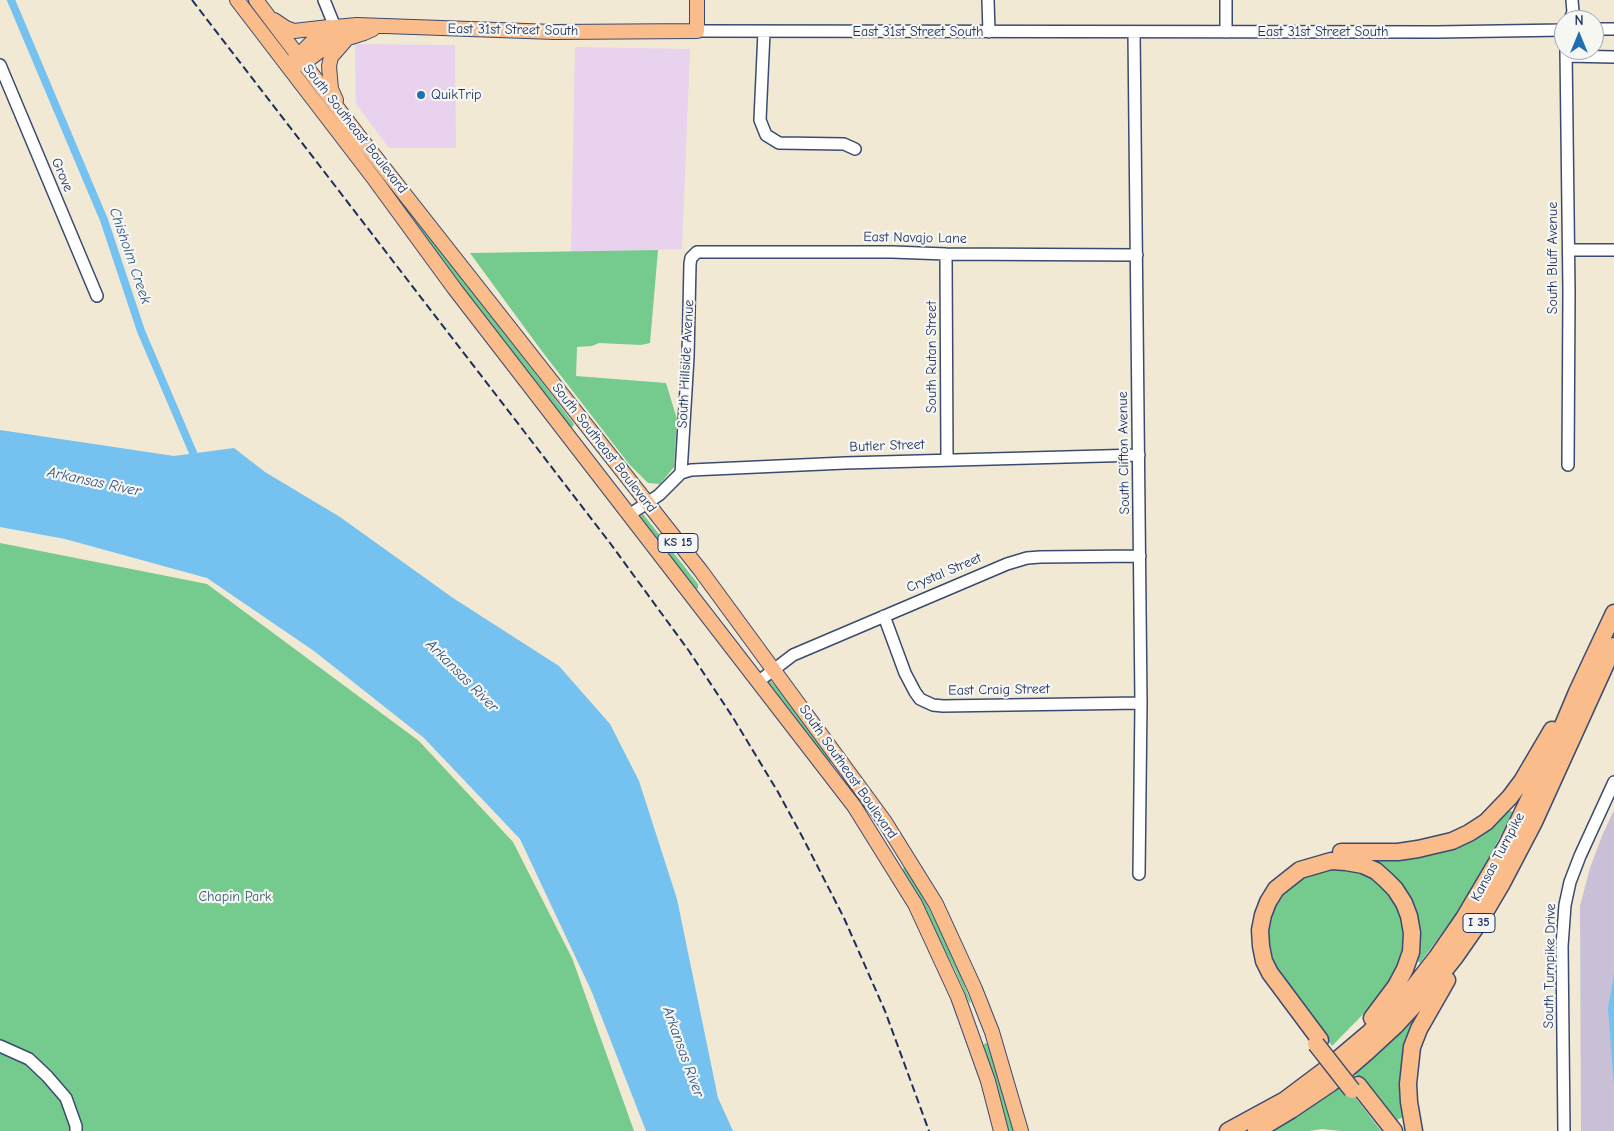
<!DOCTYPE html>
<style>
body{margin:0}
#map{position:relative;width:1614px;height:1131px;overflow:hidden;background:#f1e9d4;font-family:"Comic Neue",sans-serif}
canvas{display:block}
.north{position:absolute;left:1554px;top:10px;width:50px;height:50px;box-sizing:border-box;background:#f6f6f2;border:1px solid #9ea6b7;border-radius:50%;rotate:0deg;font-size:14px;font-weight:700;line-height:20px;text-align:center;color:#1b2f5e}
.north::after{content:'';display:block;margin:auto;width:18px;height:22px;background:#1f6fb2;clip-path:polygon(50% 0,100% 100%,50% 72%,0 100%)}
</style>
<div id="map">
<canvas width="1614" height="1131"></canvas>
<div class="north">N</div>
</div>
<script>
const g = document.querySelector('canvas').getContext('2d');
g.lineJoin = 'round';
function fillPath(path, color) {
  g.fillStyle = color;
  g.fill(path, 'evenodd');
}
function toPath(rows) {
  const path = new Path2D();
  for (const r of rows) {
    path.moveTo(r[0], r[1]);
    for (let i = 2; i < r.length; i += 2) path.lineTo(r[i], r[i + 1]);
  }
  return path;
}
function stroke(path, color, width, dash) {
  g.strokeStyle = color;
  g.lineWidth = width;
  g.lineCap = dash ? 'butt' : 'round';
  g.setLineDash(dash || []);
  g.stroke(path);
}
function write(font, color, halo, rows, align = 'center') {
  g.font = font + ' "Comic Neue",sans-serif';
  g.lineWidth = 4.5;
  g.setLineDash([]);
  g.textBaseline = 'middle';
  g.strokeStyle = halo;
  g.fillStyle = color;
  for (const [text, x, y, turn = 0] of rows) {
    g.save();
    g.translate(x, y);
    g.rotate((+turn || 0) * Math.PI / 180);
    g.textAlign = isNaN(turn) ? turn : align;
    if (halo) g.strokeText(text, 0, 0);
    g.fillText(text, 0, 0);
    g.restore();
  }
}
const built = toPath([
 [355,44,455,45,456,148,389,148,356,104],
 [575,47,690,49,682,249,571,252]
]);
const industrial = toPath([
 [1614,810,1614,1131,1581,1131,1580,906,1590,868,1602,836]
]);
const green = toPath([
 [340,119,574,424,573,426,571,428,562,418,334,123],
 [658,250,650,343,641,345,599,343,592,346,577,347,576,376,666,383,677,419,674,467,660,484,648,483,629,464,541,350,470,253],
 [643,514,698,584,698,589,693,588,641,519,641,516],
 [0,543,207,584,419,741,513,842,572,958,634,1131,0,1131],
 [768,678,782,693,830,758,831,762,830,763,827,762,766,683],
 [1506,809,1513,812,1481,873,1455,915,1420,963,1414,958,1417,934,1370,862,1372,857,1403,855],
 [1329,865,1377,876,1395,896,1406,928,1402,959,1386,987,1371,1006,1332,1046,1271,961,1266,922,1285,886],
 [904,866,910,872,952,953,971,1003,969,1002,955,970,903,870],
 [1411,1018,1417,1024,1407,1115,1395,1121,1353,1071],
 [987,1043,989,1044,1014,1131,1008,1131,983,1046,984,1044],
 [1342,1080,1381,1131,1341,1131,1322,1129,1309,1131,1267,1131]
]);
const water = toPath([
 [0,430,174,456,234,448,265,472,340,517,453,598,559,666,610,724,639,781,677,899,718,1098,733,1131,646,1131,591,990,520,839,424,738,314,651,207,578,65,539,0,527],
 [1614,974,1614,1086,1608,1008]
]);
const canal = toPath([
 [11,0,104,220,141,331,197,462]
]);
const minor = toPath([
 [324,0,335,27],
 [988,0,989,32],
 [1226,0,1226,32],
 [1570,20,1573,12,1572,0],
 [1594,29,1614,29],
 [697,31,1437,32,1564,30],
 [764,32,760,120,766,135,779,143,844,144,855,149],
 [1134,32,1141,703,1139,874],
 [1566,50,1569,292,1568,465],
 [1566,56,1614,57],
 [0,65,97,296],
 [1569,250,1614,250],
 [946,254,947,459],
 [681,473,688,357,690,264,691,258,697,252,892,252,946,254,1137,255],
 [629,515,659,495,681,473,691,470,845,463,1139,455],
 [884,616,905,673,915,692,920,699,933,705,943,706,1141,703],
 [759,681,793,655,1007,564,1027,558,1040,557,1140,556],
 [0,1046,29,1059,47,1076,66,1098,76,1126,76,1131],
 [1564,1131,1562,946,1565,905,1570,882,1580,856,1614,782]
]);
const major = toPath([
 [237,0,375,180,454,288,854,806,915,904,958,997,988,1081,1001,1131],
 [256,0,358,135,701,571,885,822,936,904,975,989,992,1032,1021,1131],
 [274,20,286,28,294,31,329,27],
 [293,61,316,38,335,27,357,25,554,32,697,31,697,0],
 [296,65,304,63,324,48,338,41,364,33,373,29],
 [336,100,331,89,329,66,331,57,345,41]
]);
const highway = toPath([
 [1341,852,1398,852,1418,849,1452,841,1469,833,1486,822,1510,797,1522,781,1552,730],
 [1320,1040,1270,973,1264,961,1261,946,1260,930,1263,915,1268,902,1276,889,1300,870,1331,861,1346,862,1363,865,1376,871,1386,880,1395,889,1404,903,1409,916,1412,933,1411,952,1405,969,1396,986,1372,1018],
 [1358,1085,1394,1131],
 [1228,1131,1285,1100,1325,1070,1370,1032,1409,993,1437,957,1464,918,1507,845,1553,749,1577,692,1614,613],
 [1256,1131,1291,1110,1331,1083,1368,1051,1395,1026,1431,987,1455,957,1478,924,1501,885,1534,822,1614,646],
 [1414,1131,1409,1102,1408,1084,1412,1047,1419,1029,1447,980]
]);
const rail = toPath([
 [192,0,610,543,689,651,732,716,778,792,804,840,844,918,885,1011,929,1131]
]);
const highwayBridge = toPath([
 [1316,1044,1352,1090]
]);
const markers = [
 [421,95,5,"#1f6fb2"]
];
const shields = [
 [678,543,40],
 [1479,923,32]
];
const shieldNames = [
 ["KS 15",678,543],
 ["I 35",1479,923]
];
const streetNames = [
 ["East 31st Street South",513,30,1],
 ["East 31st Street South",918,32],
 ["East 31st Street South",1323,32],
 ["South Southeast Boulevard",355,129,52],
 ["Grove",62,175,67],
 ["East Navajo Lane",915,238,1],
 ["South Bluff Avenue",1553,258,-90],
 ["South Rutan Street",932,357,-90],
 ["South Hillside Avenue",686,364,-87],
 ["Butler Street",887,446,-2],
 ["South Southeast Boulevard",604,448,52],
 ["South Clifton Avenue",1124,453,-91],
 ["Crystal Street",944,573,-23],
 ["East Craig Street",999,690,-1],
 ["South Southeast Boulevard",848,772,55],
 ["Kansas Turnpike",1498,857,-62],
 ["South Turnpike Drive",1550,966,-89]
];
const poiNames = [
 ["QuikTrip",431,95]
];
const parkNames = [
 ["Chapin Park",235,897]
];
const waterNames = [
 ["Chisholm Creek",130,256,71],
 ["Arkansas River",94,482,12],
 ["Arkansas River",462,676,45],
 ["Arkansas River",683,1052,70]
];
fillPath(built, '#e8d2ee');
fillPath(industrial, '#c9bfd7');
fillPath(green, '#75ca8e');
fillPath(water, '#75c1ef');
stroke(canal, '#75c1ef', 8);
stroke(minor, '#3b4b70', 14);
stroke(major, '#3b4b70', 16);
stroke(highway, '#3b4b70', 19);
stroke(minor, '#fff', 11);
stroke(major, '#f9bc8a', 14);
stroke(highway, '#f9bc8a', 16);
stroke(rail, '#1b2f5e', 2, [8, 4]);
stroke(highwayBridge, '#3b4b70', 19, []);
stroke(highwayBridge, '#f9bc8a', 16);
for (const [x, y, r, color] of markers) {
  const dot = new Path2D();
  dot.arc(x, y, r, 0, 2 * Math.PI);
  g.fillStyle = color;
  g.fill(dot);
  stroke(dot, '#f6f6f2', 2);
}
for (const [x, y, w] of shields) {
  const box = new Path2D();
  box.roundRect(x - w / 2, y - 9.5, w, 19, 4);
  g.fillStyle = '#f6f6f2';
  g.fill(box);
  stroke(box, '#1b2f5e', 1);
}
write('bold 12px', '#1b2f5e', null, shieldNames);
write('14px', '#1b2f5e', '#f6f6f2', streetNames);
write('14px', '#1b2f5e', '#f6f6f2', poiNames, 'left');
write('14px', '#365e6c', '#f6f6f2', parkNames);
write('italic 15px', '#325482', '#f6f6f2', waterNames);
</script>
